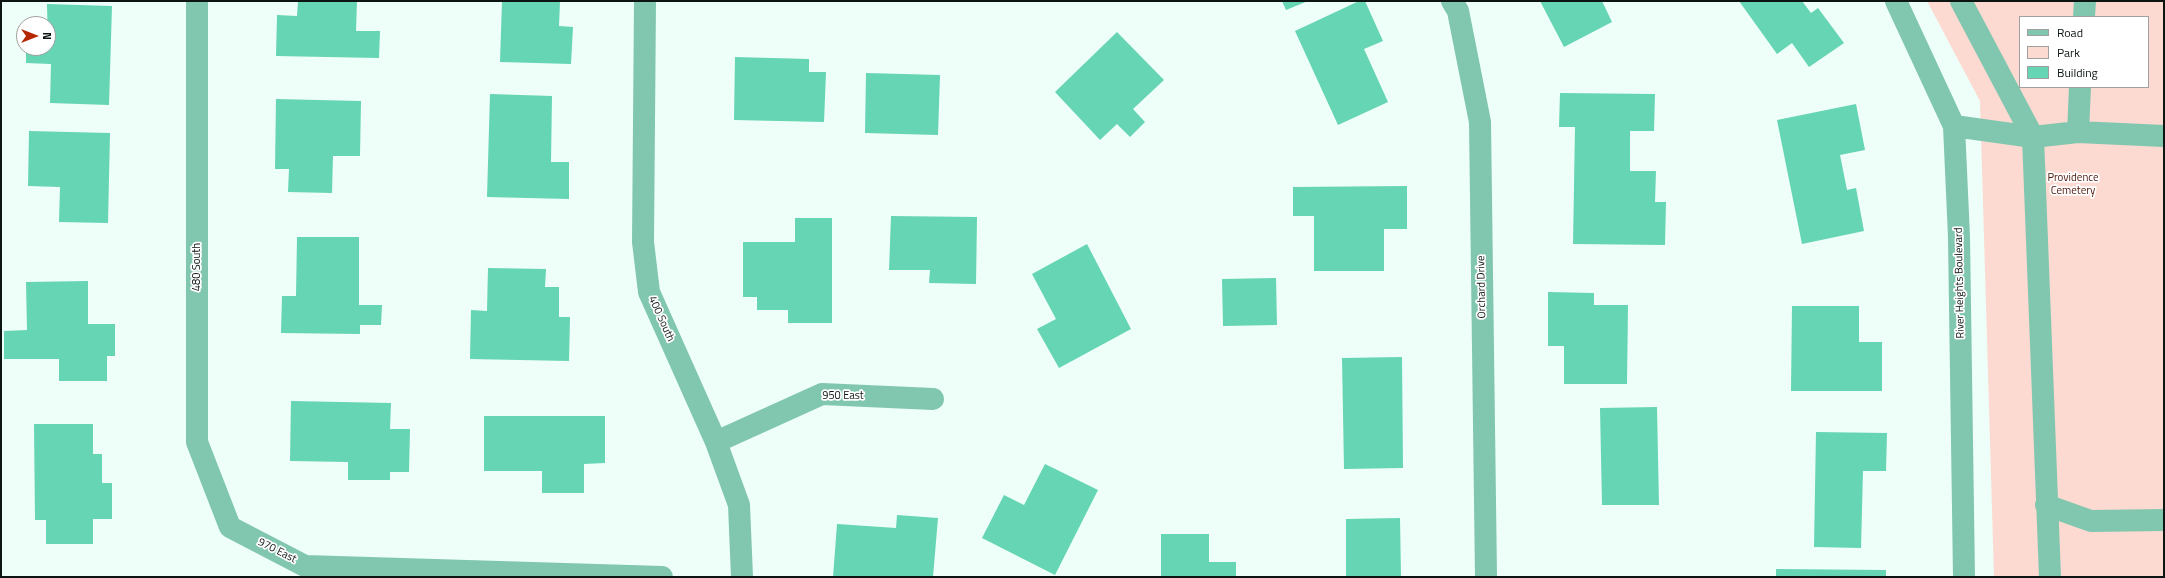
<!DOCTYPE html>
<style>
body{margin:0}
#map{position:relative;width:2165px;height:578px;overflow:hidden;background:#eefef8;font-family:"Titillium Web",sans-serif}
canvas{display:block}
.frame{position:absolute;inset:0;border:2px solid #0c1512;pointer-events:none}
.legend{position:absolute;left:2019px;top:16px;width:130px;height:72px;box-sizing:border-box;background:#fff;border:1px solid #9ea1a0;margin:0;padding:5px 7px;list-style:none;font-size:12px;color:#0c1512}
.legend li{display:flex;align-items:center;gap:8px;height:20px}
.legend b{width:20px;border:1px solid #9ea1a0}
.north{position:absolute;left:16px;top:16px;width:40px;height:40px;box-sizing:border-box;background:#fff;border:1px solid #9ea1a0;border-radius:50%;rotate:90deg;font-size:11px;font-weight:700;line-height:16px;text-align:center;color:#0c1512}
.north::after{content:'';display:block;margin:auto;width:14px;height:18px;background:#b32800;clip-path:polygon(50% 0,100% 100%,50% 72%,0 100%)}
</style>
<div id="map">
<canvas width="2165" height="578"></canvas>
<div class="frame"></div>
<ul class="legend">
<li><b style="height:5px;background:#81c7b0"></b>Road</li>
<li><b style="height:11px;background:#fcdad1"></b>Park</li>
<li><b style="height:11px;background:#65d5b4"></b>Building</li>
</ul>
<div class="north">N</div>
</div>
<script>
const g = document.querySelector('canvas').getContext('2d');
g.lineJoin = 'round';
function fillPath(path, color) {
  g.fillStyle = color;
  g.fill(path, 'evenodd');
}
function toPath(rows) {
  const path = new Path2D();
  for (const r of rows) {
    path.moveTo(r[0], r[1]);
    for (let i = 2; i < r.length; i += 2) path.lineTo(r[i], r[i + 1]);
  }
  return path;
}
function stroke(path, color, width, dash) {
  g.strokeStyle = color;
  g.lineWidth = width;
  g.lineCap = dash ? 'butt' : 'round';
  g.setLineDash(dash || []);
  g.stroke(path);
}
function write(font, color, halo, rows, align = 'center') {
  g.font = font + ' "Titillium Web",sans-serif';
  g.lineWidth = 3.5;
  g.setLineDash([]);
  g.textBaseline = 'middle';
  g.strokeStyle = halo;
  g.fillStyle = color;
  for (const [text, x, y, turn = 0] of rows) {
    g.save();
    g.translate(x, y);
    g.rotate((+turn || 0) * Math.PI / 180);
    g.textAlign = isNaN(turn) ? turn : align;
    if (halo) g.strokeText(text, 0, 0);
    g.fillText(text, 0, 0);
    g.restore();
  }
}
const green = toPath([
 [1927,1,2164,1,2164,577,1994,577,1980,101],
 [2020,17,2148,17,2148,87,2020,87]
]);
const building = toPath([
 [298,1,357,1,356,31,380,31,379,58,276,56,277,15,297,16],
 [502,1,560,1,559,26,573,27,571,64,500,62],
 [1282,1,1308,1,1286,10],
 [1359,1,1365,1,1383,41,1364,49,1388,102,1338,125,1295,31],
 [1540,1,1602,1,1612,22,1564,47],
 [1739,1,1802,1,1811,13,1818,8,1844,43,1809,67,1792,43,1777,54],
 [47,4,112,6,109,105,50,103,51,64,26,63,26,48,48,48],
 [1117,32,1164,80,1133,109,1145,122,1130,137,1117,124,1100,140,1055,92],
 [735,57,809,59,809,72,826,72,824,122,734,120],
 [866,73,940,75,938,135,865,133],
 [1560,93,1655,94,1654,131,1630,131,1630,171,1656,171,1655,202,1666,202,1665,245,1573,244,1575,127,1559,127],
 [490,94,552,96,551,162,569,162,569,199,487,197],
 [276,99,361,101,360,156,333,156,332,193,288,192,289,169,275,169],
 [1856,104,1865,150,1840,155,1847,190,1856,188,1864,231,1802,244,1777,120],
 [29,131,110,133,108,223,59,222,60,187,28,186],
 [1407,186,1407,229,1384,229,1384,271,1314,271,1314,216,1293,216,1293,187],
 [891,216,977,217,976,284,929,283,930,270,889,270],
 [795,218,832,218,832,323,788,323,788,310,757,310,757,297,743,297,743,242,795,242],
 [297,237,359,237,359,305,382,305,381,325,360,325,360,334,281,333,282,296,296,296],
 [1087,244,1131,329,1059,368,1037,329,1056,319,1032,274],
 [488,268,546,269,545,287,559,287,559,317,570,317,569,361,470,359,471,310,487,311],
 [1276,278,1277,325,1223,326,1222,279],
 [88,281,88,324,115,324,115,356,107,356,107,381,59,381,59,359,4,359,4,331,27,330,26,282],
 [1548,292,1594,293,1594,305,1628,305,1627,384,1564,384,1564,346,1548,346],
 [1792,306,1859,306,1859,342,1882,342,1882,391,1791,391],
 [1402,357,1403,468,1344,469,1342,358],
 [291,401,391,403,390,429,410,429,409,472,390,472,390,480,348,480,348,462,290,461],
 [1657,407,1659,505,1602,505,1600,408],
 [484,416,605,416,605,463,584,464,584,493,542,493,542,471,484,471],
 [34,424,93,424,93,454,102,454,102,483,112,483,112,519,93,519,93,544,46,544,46,520,35,520],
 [1816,432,1887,433,1886,471,1863,471,1861,548,1814,547],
 [1045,464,1098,490,1055,575,982,538,1004,495,1024,505],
 [897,515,938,518,933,577,833,577,837,524,896,528],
 [1400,518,1401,577,1346,577,1346,519],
 [1161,534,1209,534,1209,562,1236,562,1236,577,1161,577],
 [1776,569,1886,570,1886,577,1776,577]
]);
const minor = toPath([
 [197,1,197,442,230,527,305,566,662,577],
 [645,1,643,242,649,292,716,442,739,505,742,577],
 [1452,1,1458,11,1480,122,1486,577],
 [1896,1,1954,126,1959,237,1964,577],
 [1961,1,2033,137,2050,577],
 [2084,17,2085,1],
 [1954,126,2033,137,2078,132,2164,136],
 [2078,132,2080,87],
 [716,442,822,394,933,399],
 [2046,505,2091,521,2164,520]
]);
const parkNames = [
 ["Providence",2073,178],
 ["Cemetery",2073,191]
];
const streetNames = [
 ["480 South",197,267,-90],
 ["River Heights Boulevard",1960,283,-91],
 ["Orchard Drive",1482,287,-91],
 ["400 South",661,319,66],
 ["950 East",843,396],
 ["970 East",277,551,27]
];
fillPath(green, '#fcdad1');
fillPath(building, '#65d5b4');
stroke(minor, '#81c7b0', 22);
write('11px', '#4c1509', '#fff', parkNames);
write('11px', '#0c1512', '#fff', streetNames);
</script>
